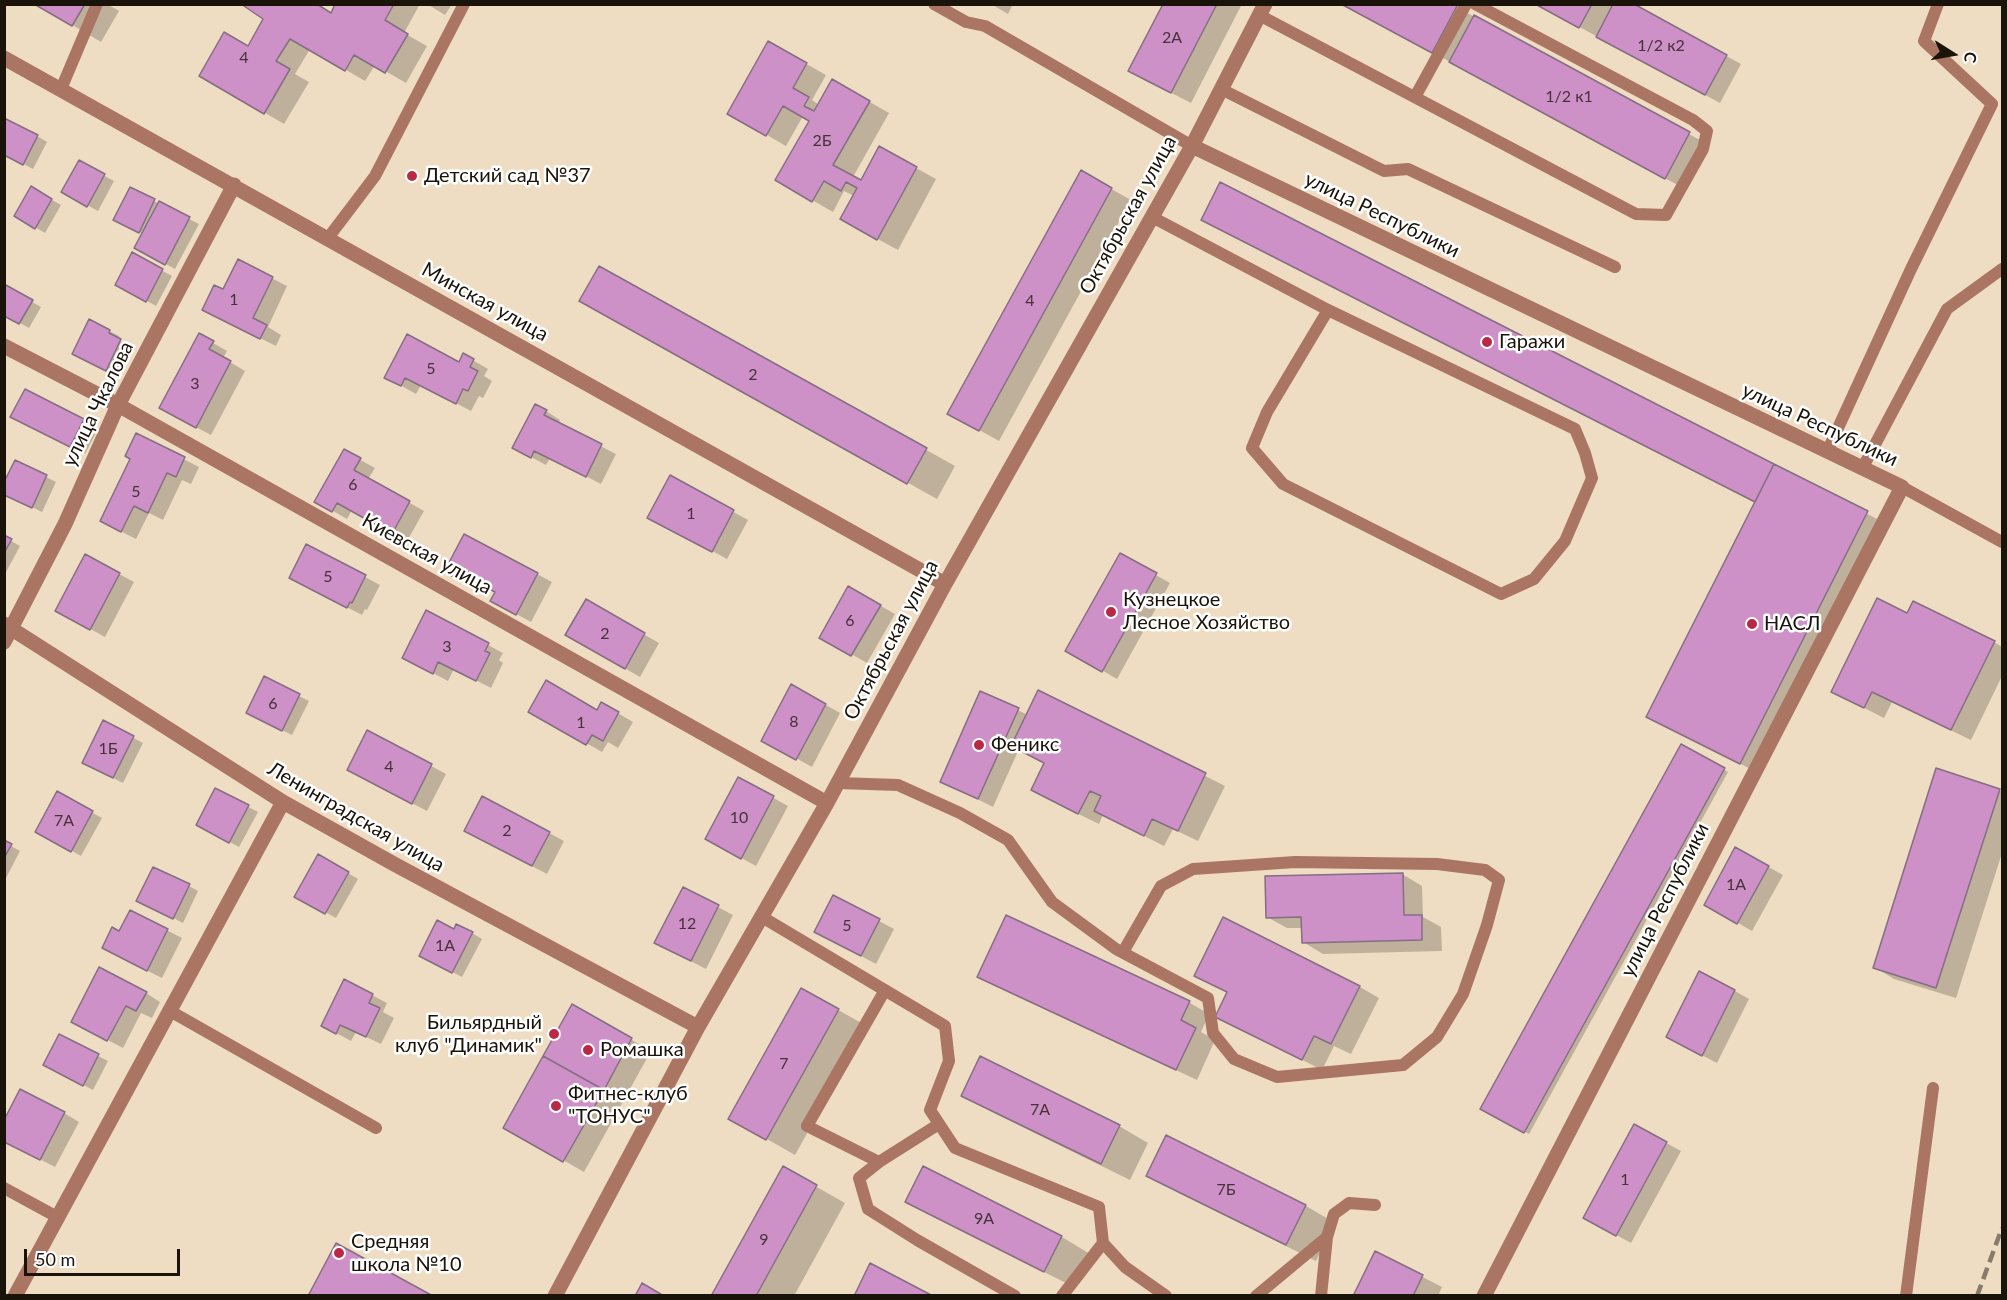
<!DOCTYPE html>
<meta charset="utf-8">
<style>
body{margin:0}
#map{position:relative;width:2007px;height:1300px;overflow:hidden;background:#efddc3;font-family:Lato,sans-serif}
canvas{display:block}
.frame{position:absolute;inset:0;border:6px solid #191309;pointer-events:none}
.north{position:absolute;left:1923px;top:24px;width:60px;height:60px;-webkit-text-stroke:4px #fff;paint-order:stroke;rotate:101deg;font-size:16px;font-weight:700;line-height:24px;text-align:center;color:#191309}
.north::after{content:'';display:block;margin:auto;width:21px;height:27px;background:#191309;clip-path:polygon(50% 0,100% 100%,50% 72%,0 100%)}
.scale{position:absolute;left:24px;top:1249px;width:156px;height:27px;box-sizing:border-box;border:3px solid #191309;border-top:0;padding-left:8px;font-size:18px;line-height:21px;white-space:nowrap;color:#191309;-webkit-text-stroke:4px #fff;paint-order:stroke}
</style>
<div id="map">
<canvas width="2007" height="1300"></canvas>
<div class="frame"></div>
<div class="north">С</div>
<div class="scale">50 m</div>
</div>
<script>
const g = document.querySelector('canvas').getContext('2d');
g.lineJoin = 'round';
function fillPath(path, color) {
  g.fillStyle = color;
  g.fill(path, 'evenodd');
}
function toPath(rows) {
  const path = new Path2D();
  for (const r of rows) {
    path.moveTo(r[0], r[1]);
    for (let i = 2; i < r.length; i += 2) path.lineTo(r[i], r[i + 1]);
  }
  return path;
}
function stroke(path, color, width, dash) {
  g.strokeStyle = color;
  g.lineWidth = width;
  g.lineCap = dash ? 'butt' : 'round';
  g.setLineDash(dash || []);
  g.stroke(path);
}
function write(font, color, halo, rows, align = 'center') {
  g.font = font + ' Lato,sans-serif';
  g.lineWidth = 5;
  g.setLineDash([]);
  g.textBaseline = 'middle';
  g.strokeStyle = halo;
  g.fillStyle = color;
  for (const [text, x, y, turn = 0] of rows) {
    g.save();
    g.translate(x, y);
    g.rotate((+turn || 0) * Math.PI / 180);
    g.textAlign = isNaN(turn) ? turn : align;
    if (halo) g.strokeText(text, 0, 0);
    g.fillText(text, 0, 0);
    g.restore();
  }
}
const shadow = toPath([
 [37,4,107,4,119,11,101,42],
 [242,4,331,14,360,4,420,4,404,33,427,46,406,83,375,65,365,81,310,49,295,74,309,82,284,124,201,75,248,48,266,18],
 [427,4,452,4,445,15],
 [991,4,1013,4,1008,14],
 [1164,4,1242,4,1191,103,1150,82],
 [1343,4,1451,4,1709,145,1685,189],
 [1537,4,1630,4,1741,64,1720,103],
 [769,43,826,75,812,100,819,105,833,81,889,113,853,177,862,182,916,168,936,179,898,250,861,230,854,196,844,191,833,212,777,180,811,120,803,116,786,146,729,113],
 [37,136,47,142,33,169,4,154],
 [79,162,114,181,98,211,63,192],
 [1081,172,1131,200,999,441,949,413],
 [1221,184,1887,524,1760,774,1666,725,1757,501],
 [31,188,61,205,45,233,16,216],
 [130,189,199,224,175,269,136,248,143,234,125,225],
 [132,254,172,276,156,306,117,284],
 [238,261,287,286,268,327,281,335,276,346,203,310,224,291],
 [600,268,955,466,937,499,610,317],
 [4,286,41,307,29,328,4,314],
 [90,321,119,336,118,340,130,346,116,375,83,359],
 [199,335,227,351,223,358,245,371,211,435,175,416],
 [464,355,488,369,484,376,492,381,483,398,479,396,471,411,421,385,416,394,386,377,460,364],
 [25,391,98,429,85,454,27,425],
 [546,411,560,420,558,424,616,454,601,484,550,458,546,465,514,448],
 [137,435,199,467,191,484,182,480,163,520,149,513,136,539,116,529],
 [344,451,375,468,368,479,424,511,407,541,352,510,347,519,316,501],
 [16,462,56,482,42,512,11,497],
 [670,477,748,520,727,559,664,525],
 [4,537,20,546,4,576],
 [307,546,380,585,367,610,365,609,362,615,306,586],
 [1120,555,1170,583,1117,679,1067,650],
 [446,571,537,574,552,582,531,622,507,609,497,593,479,583,477,588],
 [119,574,134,582,105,637,72,619],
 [849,588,895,614,867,663,821,637],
 [586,601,659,643,640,677,567,635],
 [426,612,503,653,499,660,503,663,491,688,454,669,448,681,416,664],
 [1908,615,1994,642,2002,647,2002,676,1971,740,1892,702,1884,718,1833,692],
 [1039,692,1225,786,1198,841,1173,829,1164,846,1103,815,1099,824,1052,801,1032,790,1046,764,1019,749,993,807,941,781,981,693,1028,715],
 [299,696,309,701,292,735,258,718],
 [602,704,633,722,618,748,608,742,602,752,530,711,598,712],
 [826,705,840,713,812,767,778,748],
 [104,722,143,743,123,783,93,768],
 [368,732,446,774,427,811,363,778],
 [1682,746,1728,772,1529,1134,1482,1108],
 [739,779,788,806,756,866,721,847],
 [216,790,258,812,239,847,207,830],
 [1999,790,2002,792,2002,853,1956,998,1894,979,1874,967],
 [57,793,102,818,81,856,37,831],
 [549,833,564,841,547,874,480,839],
 [4,842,20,851,4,882],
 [1736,849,1783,875,1752,931,1706,905],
 [319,856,358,879,336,918,296,896],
 [1402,874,1422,886,1423,917,1441,927,1442,951,1323,954,1303,942,1303,928,1287,928,1267,917],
 [189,886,198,891,183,923,148,905],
 [684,889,733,915,706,969,671,951],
 [834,897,894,929,876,964,831,940],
 [131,912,182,938,162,978,118,956,120,933],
 [1007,917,1190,1003,1209,1014,1201,1032,1215,1040,1197,1080,999,987,979,976],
 [455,931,472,933,482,939,462,977,431,961],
 [1196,975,1360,987,1379,998,1351,1054,1334,1046,1322,1070,1217,1016,1229,993],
 [345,981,387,1003,383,1012,394,1018,381,1044,356,1032,351,1041,323,1026],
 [802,990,867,1026,795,1155,730,1118],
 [1735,991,1749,999,1717,1063,1682,1045],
 [146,993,160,1002,152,1018,141,1013,123,1048,85,1028],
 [573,1006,651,1051,584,1172,505,1127],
 [98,1056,108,1061,93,1090,55,1070],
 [963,1095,1119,1126,1148,1143,1130,1180,992,1112],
 [64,1113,79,1122,55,1167,12,1145],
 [1635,1126,1681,1151,1631,1243,1585,1218],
 [1167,1137,1306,1206,1335,1223,1316,1261,1177,1192,1148,1175],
 [783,1168,845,1203,794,1296,713,1296],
 [924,1168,1062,1237,1090,1254,1074,1287,936,1218,907,1201],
 [1376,1253,1442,1287,1438,1296,1355,1296]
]);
const building = toPath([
 [34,4,85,4,72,26,34,4],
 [241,4,317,4,331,13,335,4,394,4,385,20,408,34,385,73,354,55,345,71,290,39,276,61,290,69,264,114,199,76,224,32,248,46,263,19,241,4],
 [1163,4,1217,4,1171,93,1128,71,1163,4],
 [1341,4,1454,4,1457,6,1432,53,1341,4],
 [1535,4,1592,4,1579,28,1535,4],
 [1613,4,1634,4,1727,55,1705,95,1596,37,1613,4],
 [1474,15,1690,132,1665,179,1449,62,1474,15],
 [768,41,807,63,793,88,809,97,804,106,814,111,832,79,870,101,833,165,861,180,879,146,917,167,877,240,840,219,857,188,846,182,841,191,824,181,812,202,775,180,809,121,783,106,766,136,727,114,768,41],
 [4,118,38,135,23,165,4,155,4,118],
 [79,160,105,174,87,207,61,192,79,160],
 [1081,170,1112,188,979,431,947,414,1081,170],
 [1220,182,1774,464,1755,502,1201,220,1220,182],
 [31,186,52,199,35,229,14,216,31,186],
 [130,187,155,199,139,233,113,220,130,187],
 [159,201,190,217,165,265,134,248,159,201],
 [132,252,163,269,146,302,115,285,132,252],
 [238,259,273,277,253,318,267,325,260,339,202,310,214,285,223,289,238,259],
 [599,266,927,448,907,484,579,301,599,266],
 [4,284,33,300,19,324,4,316,4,284],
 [89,319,110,330,109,333,121,339,106,371,72,354,89,319],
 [199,333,214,341,209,349,231,361,196,428,159,408,199,333],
 [407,334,459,362,463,353,474,359,470,367,478,371,468,391,463,389,456,404,405,378,401,386,384,378,407,334],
 [25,389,84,419,70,447,10,417,25,389],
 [535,404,547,410,544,415,602,444,586,477,534,451,531,458,512,448,535,404],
 [136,433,185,457,176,477,167,473,148,513,134,506,121,532,100,521,130,459,125,456,136,433],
 [344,449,361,458,354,470,410,501,392,534,337,503,332,512,314,502,344,449],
 [15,460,47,475,32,508,4,495,4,482,15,460],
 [1774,464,1868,511,1740,764,1646,717,1774,464],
 [670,475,734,510,712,552,647,518,670,475],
 [464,534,538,573,516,615,490,601,495,592,464,576,462,581,444,572,464,534],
 [4,535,12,539,4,553,4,535],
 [306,544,366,575,352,603,350,602,347,608,289,578,306,544],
 [1120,553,1157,573,1102,672,1065,651,1120,553],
 [85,554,120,573,90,630,55,611,85,554],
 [848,586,881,605,851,656,819,638,848,586],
 [1877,598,1907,613,1913,601,1995,641,1951,730,1872,692,1864,708,1831,692,1877,598],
 [586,599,645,633,625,669,565,635,586,599],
 [426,610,489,643,485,651,490,653,476,681,438,662,433,674,402,658,426,610],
 [264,676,300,694,282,731,246,713,264,676],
 [546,680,597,710,601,702,619,712,603,741,592,735,586,745,528,712,546,680],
 [791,684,826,704,796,760,761,741,791,684],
 [1038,690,1206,773,1178,831,1152,819,1144,836,1094,811,1101,796,1090,791,1078,814,1031,790,1044,763,1011,746,1038,690],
 [980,691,1019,708,978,799,940,782,980,691],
 [103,720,134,736,113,778,82,763,103,720],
 [367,730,432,764,412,804,347,770,367,730],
 [1681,744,1725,768,1524,1133,1480,1109,1681,744],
 [1936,768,2000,789,1936,988,1873,968,1936,768],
 [738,777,774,796,741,859,705,839,738,777],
 [215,788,249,805,229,843,196,825,215,788],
 [57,791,93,811,71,852,35,832,57,791],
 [482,796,550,832,532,866,464,831,482,796],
 [4,840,12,844,4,858,4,840],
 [1735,847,1769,866,1737,924,1704,905,1735,847],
 [318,854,349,872,325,914,294,897,318,854],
 [153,867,190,884,173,919,136,901,153,867],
 [1403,873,1404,915,1422,915,1422,940,1302,943,1301,917,1266,918,1265,876,1403,873],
 [683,887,719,905,691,961,654,943,683,887],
 [833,895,880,919,861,956,814,932,833,895],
 [130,910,168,929,147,971,102,948,112,927,119,931,130,910],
 [1006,915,1190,1001,1181,1020,1196,1028,1176,1070,977,977,1006,915],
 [1223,917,1360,986,1331,1044,1314,1036,1302,1060,1215,1017,1227,992,1194,976,1223,917],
 [437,920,454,929,456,924,473,932,452,973,419,956,437,920],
 [99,967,147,992,136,1011,126,1006,107,1041,71,1022,99,967],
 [1699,971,1735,990,1702,1056,1666,1037,1699,971],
 [344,979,373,994,369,1003,380,1008,366,1037,340,1025,336,1034,321,1026,344,979],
 [801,988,839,1009,766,1140,728,1119,801,988],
 [572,1004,632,1038,604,1090,543,1056,572,1004],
 [59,1034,99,1054,83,1086,43,1065,59,1034],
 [543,1056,604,1090,563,1162,503,1128,543,1056],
 [980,1056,1120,1125,1101,1164,961,1096,980,1056],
 [20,1089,65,1112,40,1160,4,1142,4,1120,20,1089],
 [1634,1124,1667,1142,1616,1236,1583,1218,1634,1124],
 [1166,1135,1306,1205,1286,1245,1146,1176,1166,1135],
 [783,1166,817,1185,756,1296,711,1296,783,1166],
 [923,1166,1062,1236,1044,1272,905,1202,923,1166],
 [336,1243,433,1296,308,1296,336,1243],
 [1375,1251,1423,1275,1413,1296,1353,1296,1375,1251],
 [870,1263,933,1296,854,1296,870,1263],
 [642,1283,664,1296,635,1296,642,1283]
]);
const service = toPath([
 [934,4,966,22,985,26,1192,146],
 [1259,15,1636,214,1666,215,1703,149,1707,131,1693,120,1475,4],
 [61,89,97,4],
 [1221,89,1384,171,1408,169,1615,267],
 [1415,97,1466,4],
 [1152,217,1328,310,1575,429,1585,453,1592,478,1565,541,1534,579,1501,594,1283,484,1252,448,1267,412,1328,310],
 [328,238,375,176,464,4],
 [1827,452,1911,269,1992,104,1924,41,1938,4],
 [1862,469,1947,309,2002,269],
 [1902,487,2002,542],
 [838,783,898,785,960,813,1008,840,1052,902,1116,949,1208,998,1213,1033,1234,1059,1277,1077,1403,1065,1437,1037,1463,994,1487,925,1499,880,1485,870,1437,864,1295,862,1193,869,1161,886,1123,952],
 [762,917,945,1026,949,1061,930,1110,955,1148,1099,1207,1103,1243,1125,1267,1166,1296],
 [170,1011,376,1128],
 [939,1124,879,1162,859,1178,868,1209,917,1240,1015,1296],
 [879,1162,807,1126,885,990],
 [4,1188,59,1218],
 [1062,1296,1103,1243],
 [1256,1296,1327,1237],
 [1321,1296,1327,1237,1334,1214,1349,1203,1375,1205],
 [1906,1296,1933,1088]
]);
const minor = toPath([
 [4,58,945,584],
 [1192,146,1902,487,1484,1296],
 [4,346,118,405,827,803],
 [4,624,283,802,394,864,698,1027],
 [4,642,65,524,118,405,234,185],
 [15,1296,283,802],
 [555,1296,698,1027,827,803,945,584,1192,146,1265,4]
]);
const rail = toPath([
 [1977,1296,2002,1228]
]);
const markers = [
 [412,176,6,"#b92845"],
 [1487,342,6,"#b92845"],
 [1111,612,6,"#b92845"],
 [1752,624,6,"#b92845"],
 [979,745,6,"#b92845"],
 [554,1034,6,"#b92845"],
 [588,1050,6,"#b92845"],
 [556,1106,6,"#b92845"],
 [339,1253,6,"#b92845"]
];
const numberNames = [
 ["2А",1172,38],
 ["1/2 к2",1661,46],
 ["4",244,58],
 ["1/2 к1",1569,97],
 ["2Б",822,141],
 ["1",234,300],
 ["4",1030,301],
 ["5",431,369],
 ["2",753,375],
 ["3",195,384],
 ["6",353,485],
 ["5",136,492],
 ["1",691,514],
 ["5",328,577],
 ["6",850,621],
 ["2",605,634],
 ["3",447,647],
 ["6",273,704],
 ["8",794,722],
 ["1",581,723],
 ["1Б",108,749],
 ["4",389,767],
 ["10",739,818],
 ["7А",64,821],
 ["2",507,831],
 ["1А",1736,885],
 ["12",687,924],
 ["5",847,926],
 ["1А",445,946],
 ["7",784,1064],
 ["7А",1040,1110],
 ["1",1625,1180],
 ["7Б",1226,1190],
 ["9А",984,1219],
 ["9",764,1240]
];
const poiNames = [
 ["Детский сад №37",424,176],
 ["Гаражи",1499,342],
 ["Кузнецкое",1123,600],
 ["Лесное Хозяйство",1123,623],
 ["НАСЛ",1764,624],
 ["Феникс",991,745],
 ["Бильярдный",542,1023,"right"],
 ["клуб \"Динамик\"",542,1046,"right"],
 ["Ромашка",600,1050],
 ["Фитнес-клуб",568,1094],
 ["\"ТОНУС\"",568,1117],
 ["Средняя",351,1242],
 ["школа №10",351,1265]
];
const streetNames = [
 ["Октябрьская улица",1128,215,-61],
 ["улица Республики",1382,215,26],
 ["Минская улица",485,302,29],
 ["улица Чкалова",98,404,-64],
 ["улица Республики",1820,425,25],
 ["Киевская улица",427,554,29],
 ["Октябрьская улица",891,640,-62],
 ["Ленинградская улица",356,817,30],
 ["улица Республики",1665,900,-63]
];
fillPath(shadow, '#0003');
fillPath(building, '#cd90c7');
stroke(building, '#846e82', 1.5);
stroke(service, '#ab7563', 12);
stroke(minor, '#ab7563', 15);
stroke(rail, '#887b69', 4.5, [12, 6]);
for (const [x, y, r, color] of markers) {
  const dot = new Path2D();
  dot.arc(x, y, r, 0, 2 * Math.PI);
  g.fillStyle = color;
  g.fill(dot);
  stroke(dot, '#fff', 2);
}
write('16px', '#463238', null, numberNames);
write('20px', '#191309', '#fff', poiNames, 'left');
write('20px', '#191309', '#fff', streetNames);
</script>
